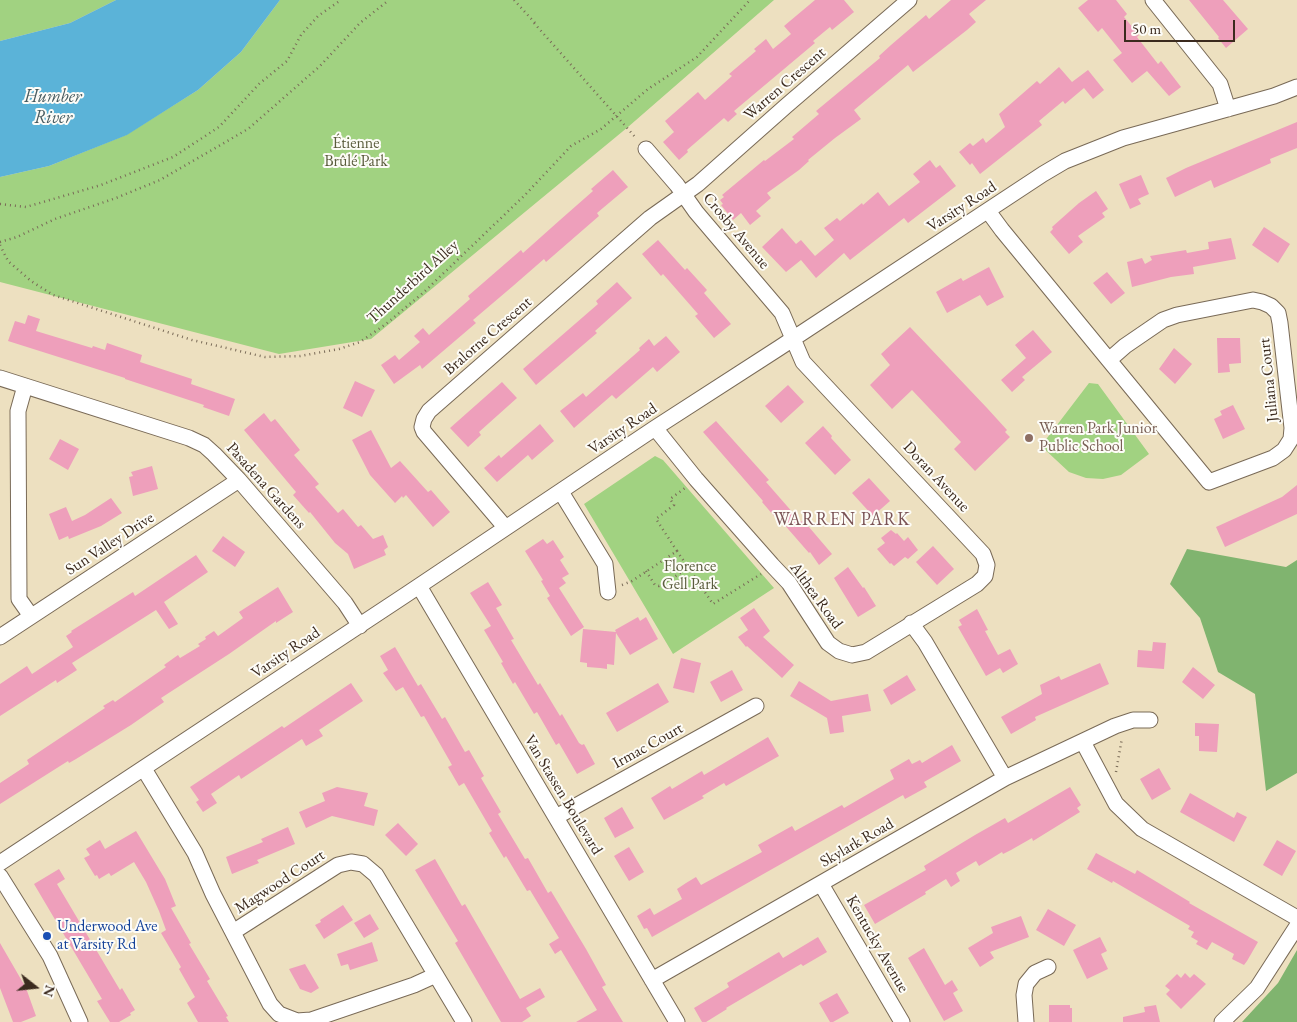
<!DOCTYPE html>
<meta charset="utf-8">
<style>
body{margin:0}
#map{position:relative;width:1297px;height:1022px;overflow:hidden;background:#ede0c0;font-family:"EB Garamond",serif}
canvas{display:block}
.north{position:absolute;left:10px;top:962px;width:50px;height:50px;-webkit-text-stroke:4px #fdfcf7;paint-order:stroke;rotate:106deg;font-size:14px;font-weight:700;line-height:20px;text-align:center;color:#3b2a1e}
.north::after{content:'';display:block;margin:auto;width:18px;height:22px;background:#3b2a1e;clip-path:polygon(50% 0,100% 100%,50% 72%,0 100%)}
.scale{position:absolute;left:1124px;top:20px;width:111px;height:22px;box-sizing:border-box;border:2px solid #3b2a1e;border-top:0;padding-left:6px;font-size:15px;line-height:18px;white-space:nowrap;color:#3b2a1e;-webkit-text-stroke:4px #fdfcf7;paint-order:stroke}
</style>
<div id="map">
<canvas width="1297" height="1022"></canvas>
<div class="north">N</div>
<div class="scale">50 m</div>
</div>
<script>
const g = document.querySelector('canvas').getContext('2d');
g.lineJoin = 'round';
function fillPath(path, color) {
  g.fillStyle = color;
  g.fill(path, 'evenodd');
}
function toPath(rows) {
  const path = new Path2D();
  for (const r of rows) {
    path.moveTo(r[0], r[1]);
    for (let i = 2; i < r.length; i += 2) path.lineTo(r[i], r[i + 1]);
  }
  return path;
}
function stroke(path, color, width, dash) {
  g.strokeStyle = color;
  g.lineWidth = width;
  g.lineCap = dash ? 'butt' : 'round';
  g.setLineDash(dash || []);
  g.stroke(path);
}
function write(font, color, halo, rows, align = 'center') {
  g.font = font + ' "EB Garamond",serif';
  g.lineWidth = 4;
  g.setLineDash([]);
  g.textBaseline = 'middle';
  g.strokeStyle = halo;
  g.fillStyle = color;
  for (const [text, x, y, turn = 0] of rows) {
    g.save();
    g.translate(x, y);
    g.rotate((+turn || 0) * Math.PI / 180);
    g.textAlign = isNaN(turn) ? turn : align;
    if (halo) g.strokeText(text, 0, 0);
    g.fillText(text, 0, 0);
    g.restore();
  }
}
const green = toPath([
 [0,0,116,0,70,23,0,41],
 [280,0,774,0,628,127,371,339,279,354,0,282,0,177,49,166,126,135,198,90,241,52],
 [1089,383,1098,384,1149,454,1121,475,1103,479,1086,478,1069,472,1041,446],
 [655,456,663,460,774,588,673,654,584,504]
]);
const forest = toPath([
 [1187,549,1286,567,1297,560,1297,773,1266,791,1255,694,1218,672,1200,618,1170,584],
 [1297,950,1297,1022,1242,1022,1278,983]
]);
const water = toPath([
 [116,0,280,0,241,52,198,90,127,135,49,166,0,177,0,41,70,23]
]);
const building = toPath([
 [815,0,844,0,854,12,832,30,830,27,813,41,815,43,734,111,737,114,728,122,724,118,687,150,688,152,679,160,663,142,674,132,665,121,698,92,705,100,732,76,729,74,756,51,754,49,766,39,773,49,791,34,784,26],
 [951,0,986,0,969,14,976,22,967,30,913,72,908,65,854,110,861,119,835,138,808,160,809,161,799,170,767,193,771,198,756,211,761,216,750,225,741,213,733,220,721,205,723,204,720,200,724,197,722,195,764,160,765,161,794,139,792,137,819,114,816,111,880,58,879,56,891,45,926,15,929,19],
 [1088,0,1116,0,1127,14,1124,17,1139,35,1137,37,1158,64,1161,61,1181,87,1169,96,1147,71,1132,83,1113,60,1122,53,1102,28,1098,32,1078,8],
 [1189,0,1223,0,1248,29,1226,48,1218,38,1219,37],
 [1059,67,1072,82,1088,70,1104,90,1093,99,1084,88,1065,104,1063,101,1039,121,1042,125,980,174,972,163,970,165,959,152,970,143,973,146,983,138,986,143,1005,127,999,114,1037,81,1040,84],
 [1297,122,1297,148,1270,159,1271,163,1214,188,1211,180,1175,197,1166,178,1186,168],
 [930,160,936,168,940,165,956,186,908,223,904,218,850,260,844,253,816,278,801,260,786,272,762,247,782,228,796,244,801,240,815,256,834,240,824,228,837,218,840,221,862,203,863,205,878,192,889,206,920,182,913,174],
 [613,170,628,187,597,213,599,216,546,262,544,259,513,286,473,320,476,323,422,369,420,365,394,384,381,365,395,355,399,360,420,342,414,336,423,328,429,335,470,299,468,296,521,250,523,253,560,220,593,191,591,189],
 [1141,175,1149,194,1138,199,1141,204,1130,209,1119,184],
 [1096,191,1108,209,1102,213,1105,217,1078,236,1083,242,1069,254,1050,232,1053,229,1052,227,1079,203],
 [1264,227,1290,244,1278,263,1252,245],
 [1231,238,1236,259,1193,267,1194,274,1171,277,1132,287,1127,262,1142,258,1145,264,1152,260,1150,256,1186,250,1187,253,1209,249,1208,242],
 [658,240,685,270,687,268,707,290,704,293,731,324,714,338,695,316,698,314,663,274,661,276,642,254],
 [989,267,1004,297,987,306,980,295,947,313,936,292,961,278,963,281],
 [1107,272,1125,293,1111,304,1093,283],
 [617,282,632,298,595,331,597,333,536,385,523,369,598,304,596,301],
 [28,315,40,319,36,331,92,348,93,346,105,350,107,343,142,355,140,362,192,379,191,384,235,399,229,416,203,407,204,405,125,379,125,378,8,341,15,321,25,324],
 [910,327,987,408,1007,430,1005,432,1010,437,975,471,954,449,961,442,912,390,892,409,870,385,890,365,881,354],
 [1033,330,1052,352,1022,377,1025,380,1012,392,1001,380,1026,358,1015,345],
 [666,336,680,352,657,372,653,367,616,399,612,395,574,428,560,411,583,393,586,397,640,350,639,348,649,339,654,346],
 [1217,338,1240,338,1241,363,1229,364,1230,372,1218,373],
 [1174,348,1192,364,1175,384,1159,369],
 [355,381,375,390,362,417,343,408],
 [502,382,517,398,479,432,481,435,468,447,450,428],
 [788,385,804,402,781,423,765,406],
 [1233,405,1245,429,1223,439,1214,419,1222,415,1220,411],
 [264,413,271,422,275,419,300,450,294,455,319,484,315,487,338,513,343,509,358,527,361,525,373,539,383,535,388,547,384,550,386,555,354,569,348,554,335,543,310,512,309,513,293,495,296,492,244,430],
 [716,421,769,480,766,482,801,522,803,520,832,554,819,565,810,552,809,553,782,522,780,523,762,502,763,501,703,432],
 [540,424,554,441,532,460,528,455,497,482,484,468,499,455,501,458],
 [823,426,832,436,831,438,851,460,835,475,805,443],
 [371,430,391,468,400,461,428,492,431,490,450,512,433,527,406,495,403,498,402,496,395,503,370,475,352,440],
 [60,439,79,449,68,470,49,459],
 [152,466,158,489,133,496,129,477,133,476,131,472],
 [869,478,890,501,873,516,852,493],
 [1297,485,1297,514,1225,547,1216,527,1282,497],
 [111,498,122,513,101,526,69,539,68,536,59,540,49,514,66,507,72,521,85,515],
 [891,530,896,534,897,533,904,541,908,537,918,550,908,559,905,557,894,566,891,563,890,564,877,549,885,543,881,538],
 [223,536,245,552,235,567,212,551],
 [543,539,547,544,553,540,564,557,560,560,569,574,562,578,566,583,559,588,584,627,571,636,547,598,550,596,541,581,543,580,525,551],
 [933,546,954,569,937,585,916,562],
 [196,555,208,572,164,602,178,624,169,629,156,610,72,663,77,670,57,683,56,680,0,716,0,684,27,666,32,674,73,647,66,636,72,632,71,631,133,592,135,596],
 [848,567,863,588,864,587,876,606,858,617,834,578],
 [488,582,502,605,496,608,514,639,511,640,538,685,540,683,560,716,562,714,579,743,582,745,584,744,595,764,577,774,559,743,556,745,537,712,534,714,515,682,513,684,501,663,503,662,484,630,491,626,470,593],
 [278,587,293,612,276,623,276,621,229,654,161,698,164,702,131,725,76,759,69,763,68,761,0,804,0,783,29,764,27,760,105,708,103,706,113,700,115,702,166,667,164,665,178,655,180,658,200,646,198,644,206,639,205,637,214,631,218,636,243,618,239,612],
 [754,608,770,631,763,637,794,665,782,678,747,646,746,647,738,637,748,630,740,618],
 [977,609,988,630,985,631,998,655,1010,649,1018,664,1003,673,1000,668,986,676,958,627,962,625,959,620],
 [638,617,640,621,646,617,658,639,630,655,616,633,614,665,607,664,607,669,600,668,587,667,587,663,580,662,583,629,616,632,615,630],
 [1153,642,1166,643,1164,669,1137,667,1138,650,1152,651],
 [395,647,418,686,421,684,442,719,445,717,465,752,469,750,484,776,481,778,501,812,498,814,525,859,528,858,548,893,551,891,586,949,606,985,602,987,623,1022,576,1022,597,1010,561,950,555,954,549,944,559,938,530,890,527,891,506,856,504,858,489,833,492,831,464,783,459,786,448,767,452,765,424,716,421,717,403,687,396,691,383,673,388,670,380,656],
 [681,658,701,663,694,693,673,688],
 [1100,663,1109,684,1035,717,1036,720,1011,734,1001,717,1042,694,1040,685,1059,676,1061,680],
 [1193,667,1215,685,1203,699,1182,682],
 [732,670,743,690,721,702,710,682],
 [907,675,916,690,891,705,883,690],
 [799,681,831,701,868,694,871,711,842,716,844,732,830,734,827,718,790,696],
 [351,683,363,701,319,730,323,736,306,746,302,739,241,779,239,775,211,794,217,803,203,812,196,802,199,800,190,787,282,726,284,728],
 [658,683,669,702,617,732,606,713],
 [1195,723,1219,724,1217,752,1199,751,1199,736,1195,736],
 [768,737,779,756,726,786,724,783,702,796,704,798,664,820,651,798,670,786,672,789,702,771,704,775],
 [952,745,961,761,924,782,927,787,905,799,903,795,652,937,647,928,644,929,637,916,650,908,654,915,682,899,677,889,686,883,696,877,701,885,762,852,758,845,792,826,795,831,842,805,844,808,894,779,890,770,909,759,912,764,920,760,922,763],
 [1159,768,1171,789,1152,800,1140,779],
 [337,787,368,793,364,806,378,810,374,826,332,816,306,828,299,812,325,801,322,793],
 [1070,787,1081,805,1077,808,1080,812,1033,841,1032,838,1011,850,1003,854,1002,852,979,866,976,861,956,873,960,881,951,887,946,879,925,892,926,894,875,924,864,905,926,870,924,866,975,835,1005,818,1008,823],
 [1190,793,1234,818,1237,812,1247,817,1234,842,1180,812],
 [622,807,634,828,615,838,604,818],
 [398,823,418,844,406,856,385,835],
 [288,827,295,844,257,860,259,863,232,874,226,857,263,842,261,839],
 [136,831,165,879,176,906,171,908,191,943,189,944,210,979,207,981,228,1016,226,1017,229,1022,198,1022,187,1003,195,997,179,969,181,967,161,933,166,930,159,911,146,882,134,862,111,876,109,873,99,879,97,875,95,876,84,858,90,855,86,849,100,840,105,849],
 [1277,840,1296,851,1282,876,1263,865],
 [629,847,644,872,629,881,614,856],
 [1096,853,1135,874,1137,870,1190,902,1189,903,1258,942,1247,961,1244,965,1232,959,1234,954,1212,942,1207,950,1196,944,1198,941,1191,937,1194,932,1188,929,1190,926,1113,881,1112,883,1087,869],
 [435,859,462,906,465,904,520,999,540,988,545,997,526,1008,531,1016,522,1022,501,1022,455,943,458,941,415,870],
 [59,869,65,879,57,884,120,990,122,988,135,1010,130,1013,131,1015,119,1022,110,1022,97,1001,102,999,34,884],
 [343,905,353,920,324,939,315,925,321,922,320,920],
 [1048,909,1076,925,1064,946,1036,930],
 [370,914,379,929,364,938,354,923],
 [1021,916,1029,937,990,952,994,958,980,967,968,948,993,933,991,927],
 [818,937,827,952,803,966,801,964,726,1008,727,1009,706,1022,702,1022,694,1008,729,987,727,983,779,952,783,958],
 [1100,937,1107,951,1101,954,1108,969,1087,979,1073,950],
 [372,942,378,961,350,970,348,964,341,966,337,954],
 [0,943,26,988,36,1016,21,1022,13,1022,0,988],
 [924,948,945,985,952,980,958,990,953,993,963,1011,944,1021,908,958],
 [305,964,319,988,311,993,300,989,289,969],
 [1185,973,1190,978,1194,974,1206,984,1181,1009,1166,994,1170,990,1165,986,1177,974,1181,978],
 [837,993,849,1013,833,1022,830,1022,819,1003],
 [1049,1005,1070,1005,1070,1008,1072,1008,1072,1022,1049,1022],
 [1156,1005,1160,1022,1123,1022,1123,1017,1145,1012,1144,1007]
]);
const path = toPath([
 [514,0,535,23],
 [534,23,636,138],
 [0,204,26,207,101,185,173,157,219,127,259,84,287,61,301,35,318,16,341,0],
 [0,242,17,237,55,219,116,198,160,180,248,129,320,66,360,23,389,0],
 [0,245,8,261,31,281,53,295,192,340,265,357,300,356,339,349,360,342,386,324,424,292,525,195,571,146,601,129,648,89,697,57,750,0],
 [677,551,713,604,761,574],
 [646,571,655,585,659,586,689,568],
 [622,585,632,581,677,551,656,519,674,505,670,499,685,488],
 [1116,772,1122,738]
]);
const minor = toPath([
 [1153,0,1220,84,1228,109],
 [646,149,677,185,696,212,782,313,803,362,983,554,987,565,985,576,977,584,866,652,852,655,839,651,828,643,789,583,772,565,696,479,655,428],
 [988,211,1002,230,1209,482,1273,458,1284,450,1291,439,1292,428,1280,323,1278,313,1271,306,1262,302,1253,300,1177,315,1163,320,1125,346,1109,360],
 [0,378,189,438,204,445,214,454,239,480,345,603,360,626],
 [25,386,18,411,19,599,31,616],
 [561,492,605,564,608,592],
 [505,527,424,432,422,427,424,419,429,411,650,218,698,184,786,106,909,0],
 [419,586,677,1022],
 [911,623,925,642,1005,778],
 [0,637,239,480],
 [1083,742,1116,804,1142,829,1297,918],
 [144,769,195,853,213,894,270,1004,279,1014,297,1021,311,1020,414,985,436,975],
 [556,817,756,706],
 [0,863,407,594,655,428,779,348,1043,174,1065,161,1123,138,1274,96,1297,87],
 [0,876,50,956,80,1022],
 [821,884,902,1022],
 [233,932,338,865,351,862,363,864,376,875,464,1022],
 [652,980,1005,778,1115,726,1133,720,1150,720],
 [1026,1022,1024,995,1026,984,1035,973,1048,967],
 [1222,1022,1257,988,1297,926]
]);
const markers = [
 [1029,438,5,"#8d6e63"],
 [47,936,5,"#1a4fb4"]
];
const streetNames = [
 ["Warren Crescent",785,84,-41],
 ["Varsity Road",962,207,-33],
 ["Crosby Avenue",736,231,50],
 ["Thunderbird Alley",413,282,-42],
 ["Bralorne Crescent",488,336,-41],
 ["Juliana Court",1269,380,-96],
 ["Varsity Road",623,429,-34],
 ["Doran Avenue",936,477,47],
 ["Pasadena Gardens",266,486,48],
 ["Sun Valley Drive",110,544,-33],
 ["Althea Road",816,596,54],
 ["Varsity Road",286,653,-34],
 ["Irmac Court",648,746,-29],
 ["Van Stassen Boulevard",563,795,59],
 ["Skylark Road",857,843,-30],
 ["Magwood Court",280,882,-33],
 ["Kentucky Avenue",877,944,60]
];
const parkNames = [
 ["Étienne",356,144],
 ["Brûlé Park",356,162],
 ["Florence",690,567],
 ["Gell Park",690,585]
];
const educationNames = [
 ["Warren Park Junior",1039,429],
 ["Public School",1039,447]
];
const transitNames = [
 ["Underwood Ave",57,927],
 ["at Varsity Rd",57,945]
];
const waterNames = [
 ["Humber",53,97],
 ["River",53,118]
];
const neighbourhoodNames = [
 ["WARREN PARK",842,520]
];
fillPath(green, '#a1d281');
fillPath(forest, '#80b46f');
fillPath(water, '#5bb3d8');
fillPath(building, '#ee9fbb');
stroke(minor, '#796a57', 17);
stroke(path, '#796a57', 2.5, [1, 4]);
stroke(minor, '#fff', 15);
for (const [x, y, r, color] of markers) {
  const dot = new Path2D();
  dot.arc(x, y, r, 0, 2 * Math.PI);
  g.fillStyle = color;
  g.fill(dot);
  stroke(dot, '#fdfcf7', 2);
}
write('16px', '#3b2a1e', '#fdfcf7', streetNames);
write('16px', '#5a5c3c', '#fdfcf7', parkNames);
write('16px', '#785e54', '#fdfcf7', educationNames, 'left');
write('16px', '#164399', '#fdfcf7', transitNames, 'left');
write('italic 18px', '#465a5f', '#fdfcf7', waterNames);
g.letterSpacing = '1px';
write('18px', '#7a5355', '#fdfcf7', neighbourhoodNames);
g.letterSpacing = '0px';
</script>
